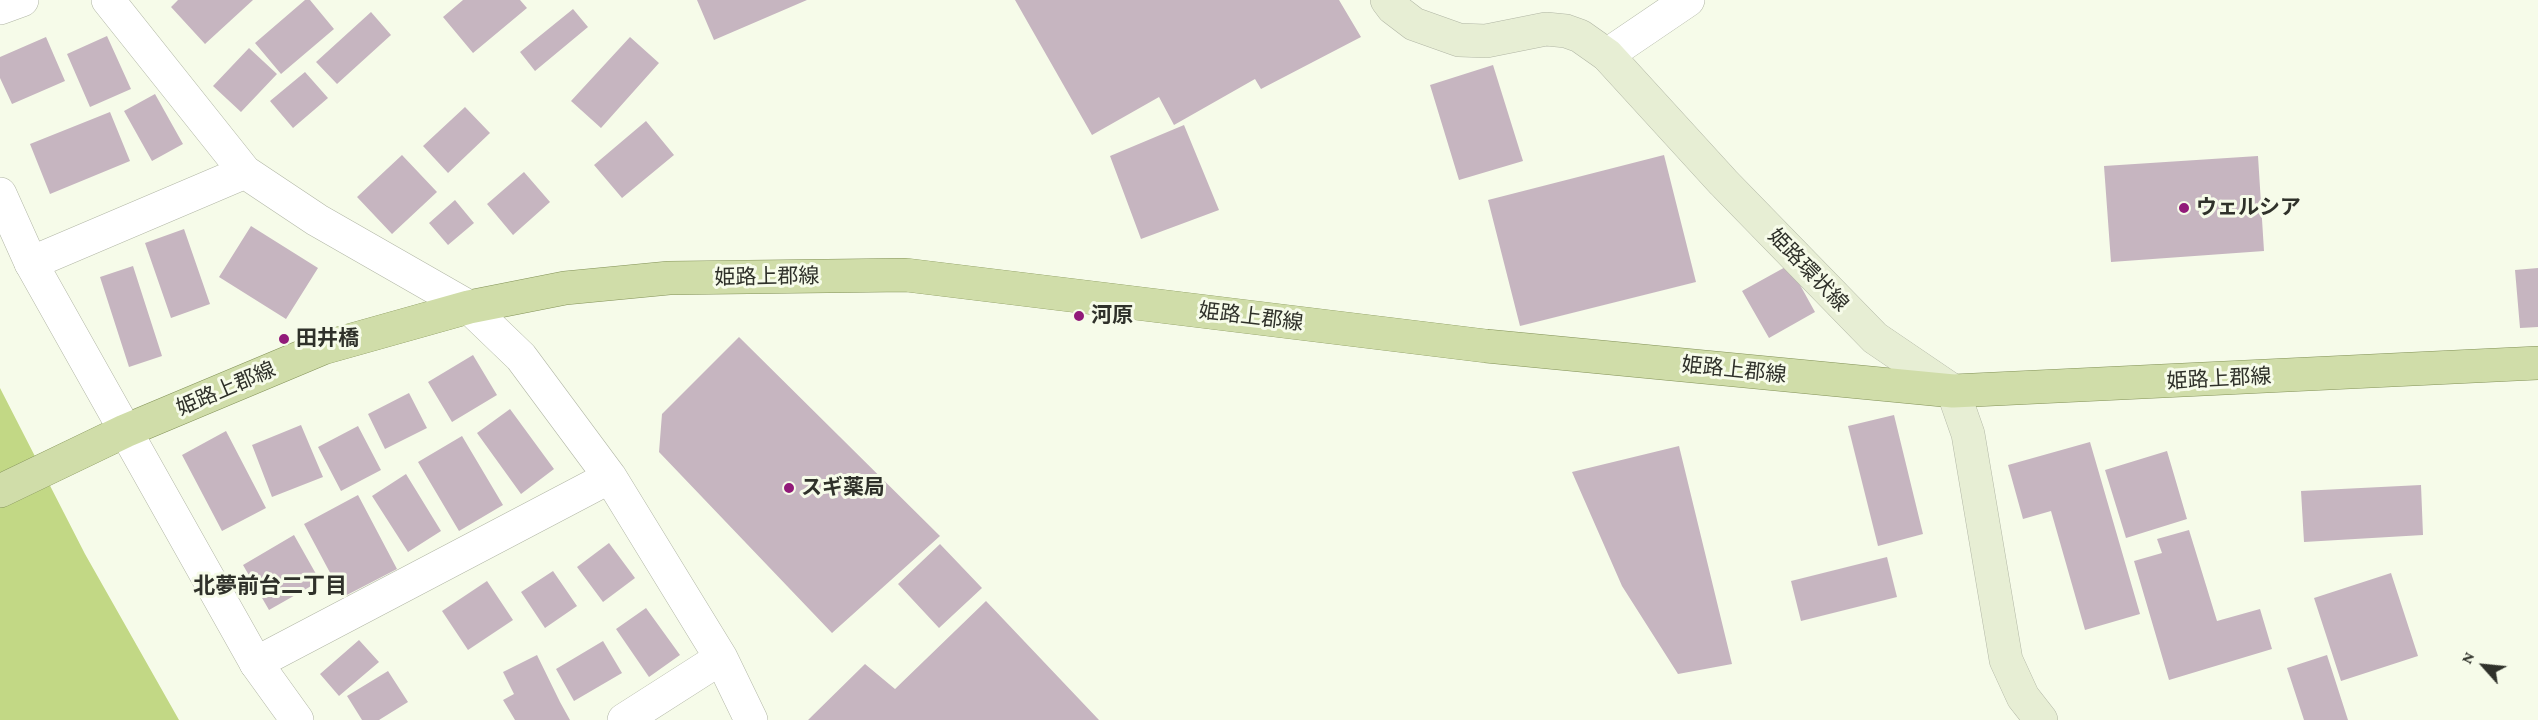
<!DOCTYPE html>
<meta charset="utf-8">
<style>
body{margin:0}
#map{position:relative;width:2538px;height:720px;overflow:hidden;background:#f6fbe9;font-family:"Crimson Pro",serif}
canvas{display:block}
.north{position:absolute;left:2454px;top:636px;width:60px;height:60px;-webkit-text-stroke:4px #f6fbe9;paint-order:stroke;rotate:297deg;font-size:16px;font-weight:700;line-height:24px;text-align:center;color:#2f312a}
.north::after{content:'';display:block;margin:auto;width:21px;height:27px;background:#2f312a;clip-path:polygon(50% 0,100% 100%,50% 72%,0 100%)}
</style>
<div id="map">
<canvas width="2538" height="720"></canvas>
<div class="north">N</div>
</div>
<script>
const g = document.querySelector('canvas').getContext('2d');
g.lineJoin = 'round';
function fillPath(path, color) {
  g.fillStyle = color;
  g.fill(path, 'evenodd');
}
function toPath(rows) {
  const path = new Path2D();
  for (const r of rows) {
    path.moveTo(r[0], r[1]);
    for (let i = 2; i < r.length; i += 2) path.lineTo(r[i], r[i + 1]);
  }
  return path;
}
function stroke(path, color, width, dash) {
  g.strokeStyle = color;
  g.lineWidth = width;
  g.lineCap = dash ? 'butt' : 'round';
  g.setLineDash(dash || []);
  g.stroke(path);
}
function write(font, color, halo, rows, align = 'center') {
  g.font = font + ' "Crimson Pro","Noto Sans JP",serif';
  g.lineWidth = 6;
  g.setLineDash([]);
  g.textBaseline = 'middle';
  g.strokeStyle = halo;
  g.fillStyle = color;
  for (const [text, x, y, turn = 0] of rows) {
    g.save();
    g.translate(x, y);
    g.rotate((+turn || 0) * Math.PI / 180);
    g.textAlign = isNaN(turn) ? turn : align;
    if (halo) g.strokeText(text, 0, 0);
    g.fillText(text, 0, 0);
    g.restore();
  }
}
const water = toPath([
 [0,388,85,554,179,720,0,720]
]);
const building = toPath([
 [178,0,253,0,205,44,171,7],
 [305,0,310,0,334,29,281,74,255,43],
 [463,0,520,0,527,8,473,53,443,17],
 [697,0,807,0,714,40],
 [1015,0,1339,0,1361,37,1261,89,1255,79,1174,125,1159,97,1092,135],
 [573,9,588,27,535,71,520,52],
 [371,12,391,35,337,84,316,62],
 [107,36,131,89,90,107,67,54],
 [46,37,65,81,12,104,0,78,0,57],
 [630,37,659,63,601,128,571,101],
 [249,48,277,74,241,112,213,86],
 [1493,65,1523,161,1459,180,1430,85],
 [305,72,328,98,293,128,270,101],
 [155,94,183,144,152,161,124,111],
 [465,107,490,133,448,173,423,146],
 [110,112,130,161,50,194,30,144],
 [646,121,674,155,622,198,594,165],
 [1184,125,1219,210,1141,239,1110,156],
 [402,155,437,192,392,234,357,197],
 [1664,155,1696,282,1520,326,1488,200],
 [2258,156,2264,251,2111,262,2104,166],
 [524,172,550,202,513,235,487,204],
 [455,200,474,223,448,245,429,223],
 [251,226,318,268,286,319,219,277],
 [184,229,210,304,171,318,145,243],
 [1789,265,1815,312,1769,338,1742,291],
 [133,266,162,356,129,367,100,277],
 [2538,268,2538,327,2520,328,2515,270],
 [739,337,940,536,832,633,659,452,662,414],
 [473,355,497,395,452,422,428,382],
 [409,393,427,428,385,449,368,414],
 [510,409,554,469,521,494,477,433],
 [1894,415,1923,534,1878,546,1848,426],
 [301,425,323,477,272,497,252,445],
 [358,426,381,470,341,491,318,447],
 [226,431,266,508,222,531,182,455],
 [462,436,503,505,459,531,418,462],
 [2090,442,2140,614,2085,630,2051,511,2023,519,2008,465],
 [1679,446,1732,664,1678,674,1622,586,1572,472],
 [2167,451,2187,519,2126,538,2105,470],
 [406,474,441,531,408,552,372,496],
 [2421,485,2423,535,2304,542,2301,491],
 [358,495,397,569,343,597,304,524],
 [2189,530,2217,621,2260,609,2272,649,2169,680,2134,561,2162,553,2157,539],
 [294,535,320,581,269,610,243,565],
 [609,543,635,578,603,602,577,567],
 [940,544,982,588,939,628,898,584],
 [1887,557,1897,597,1801,621,1791,581],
 [553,571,577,606,545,628,521,592],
 [2391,573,2418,656,2341,681,2314,598],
 [487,581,513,620,468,650,442,611],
 [986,601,1099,720,808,720,865,664,895,689],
 [646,608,680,655,649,677,616,629],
 [359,640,379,662,339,696,320,674],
 [603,641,622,673,574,701,556,669],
 [537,655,560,702,570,720,515,720,503,700,514,694,503,672],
 [2327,655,2348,720,2304,720,2287,668],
 [388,671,408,702,379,720,362,720,347,696]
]);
const minor = toPath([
 [108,0,245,172,317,220,469,307,521,357,610,477,721,658,751,720],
 [0,8,22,0],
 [1607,55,1688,0],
 [31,263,245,172],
 [256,663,610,477],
 [624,720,721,658]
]);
const tertiary = toPath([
 [0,194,31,263,256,663,297,720]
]);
const secondary = toPath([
 [1387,0,1393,8,1414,24,1459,40,1486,41,1546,29,1566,31,1580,36,1607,55,1723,182,1875,338,1953,391,1968,434,2006,660,2023,697,2041,720]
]);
const primary = toPath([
 [0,491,125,431,323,348,469,307,565,288,669,278,906,275,1486,346,1953,391,2538,363]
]);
const markers = [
 [2184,208,6,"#911a79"],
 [1079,316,6,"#911a79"],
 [284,339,6,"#911a79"],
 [789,488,6,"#911a79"]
];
const poiNames = [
 ["ウェルシア",2196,208],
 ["河原",1091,316],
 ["田井橋",296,339],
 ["スギ薬局",801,488]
];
const streetNames = [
 ["姫路環状線",1808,270,46],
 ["姫路上郡線",767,277,-1],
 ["姫路上郡線",1251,317,7],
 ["姫路上郡線",1734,370,6],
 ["姫路上郡線",2219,379,-3],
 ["姫路上郡線",226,389,-23]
];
const neighbourhoodNames = [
 ["北夢前台二丁目",270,586]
];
fillPath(water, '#c2d885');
fillPath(building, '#c6b5c0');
stroke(minor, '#b1b6a5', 34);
stroke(tertiary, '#b1b6a5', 34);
stroke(secondary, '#b1b6a5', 34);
stroke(primary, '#839258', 34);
stroke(minor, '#fff', 33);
stroke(tertiary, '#fff', 33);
stroke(secondary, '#e7eed4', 33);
stroke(primary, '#d0dda9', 33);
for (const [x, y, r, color] of markers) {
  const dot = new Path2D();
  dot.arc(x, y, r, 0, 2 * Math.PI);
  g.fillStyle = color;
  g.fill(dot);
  stroke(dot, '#f6fbe9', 2);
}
write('bold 21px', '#2f312a', '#f6fbe9', poiNames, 'left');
write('21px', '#2f312a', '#f6fbe9', streetNames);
write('bold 22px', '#2f312a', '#f6fbe9', neighbourhoodNames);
</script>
